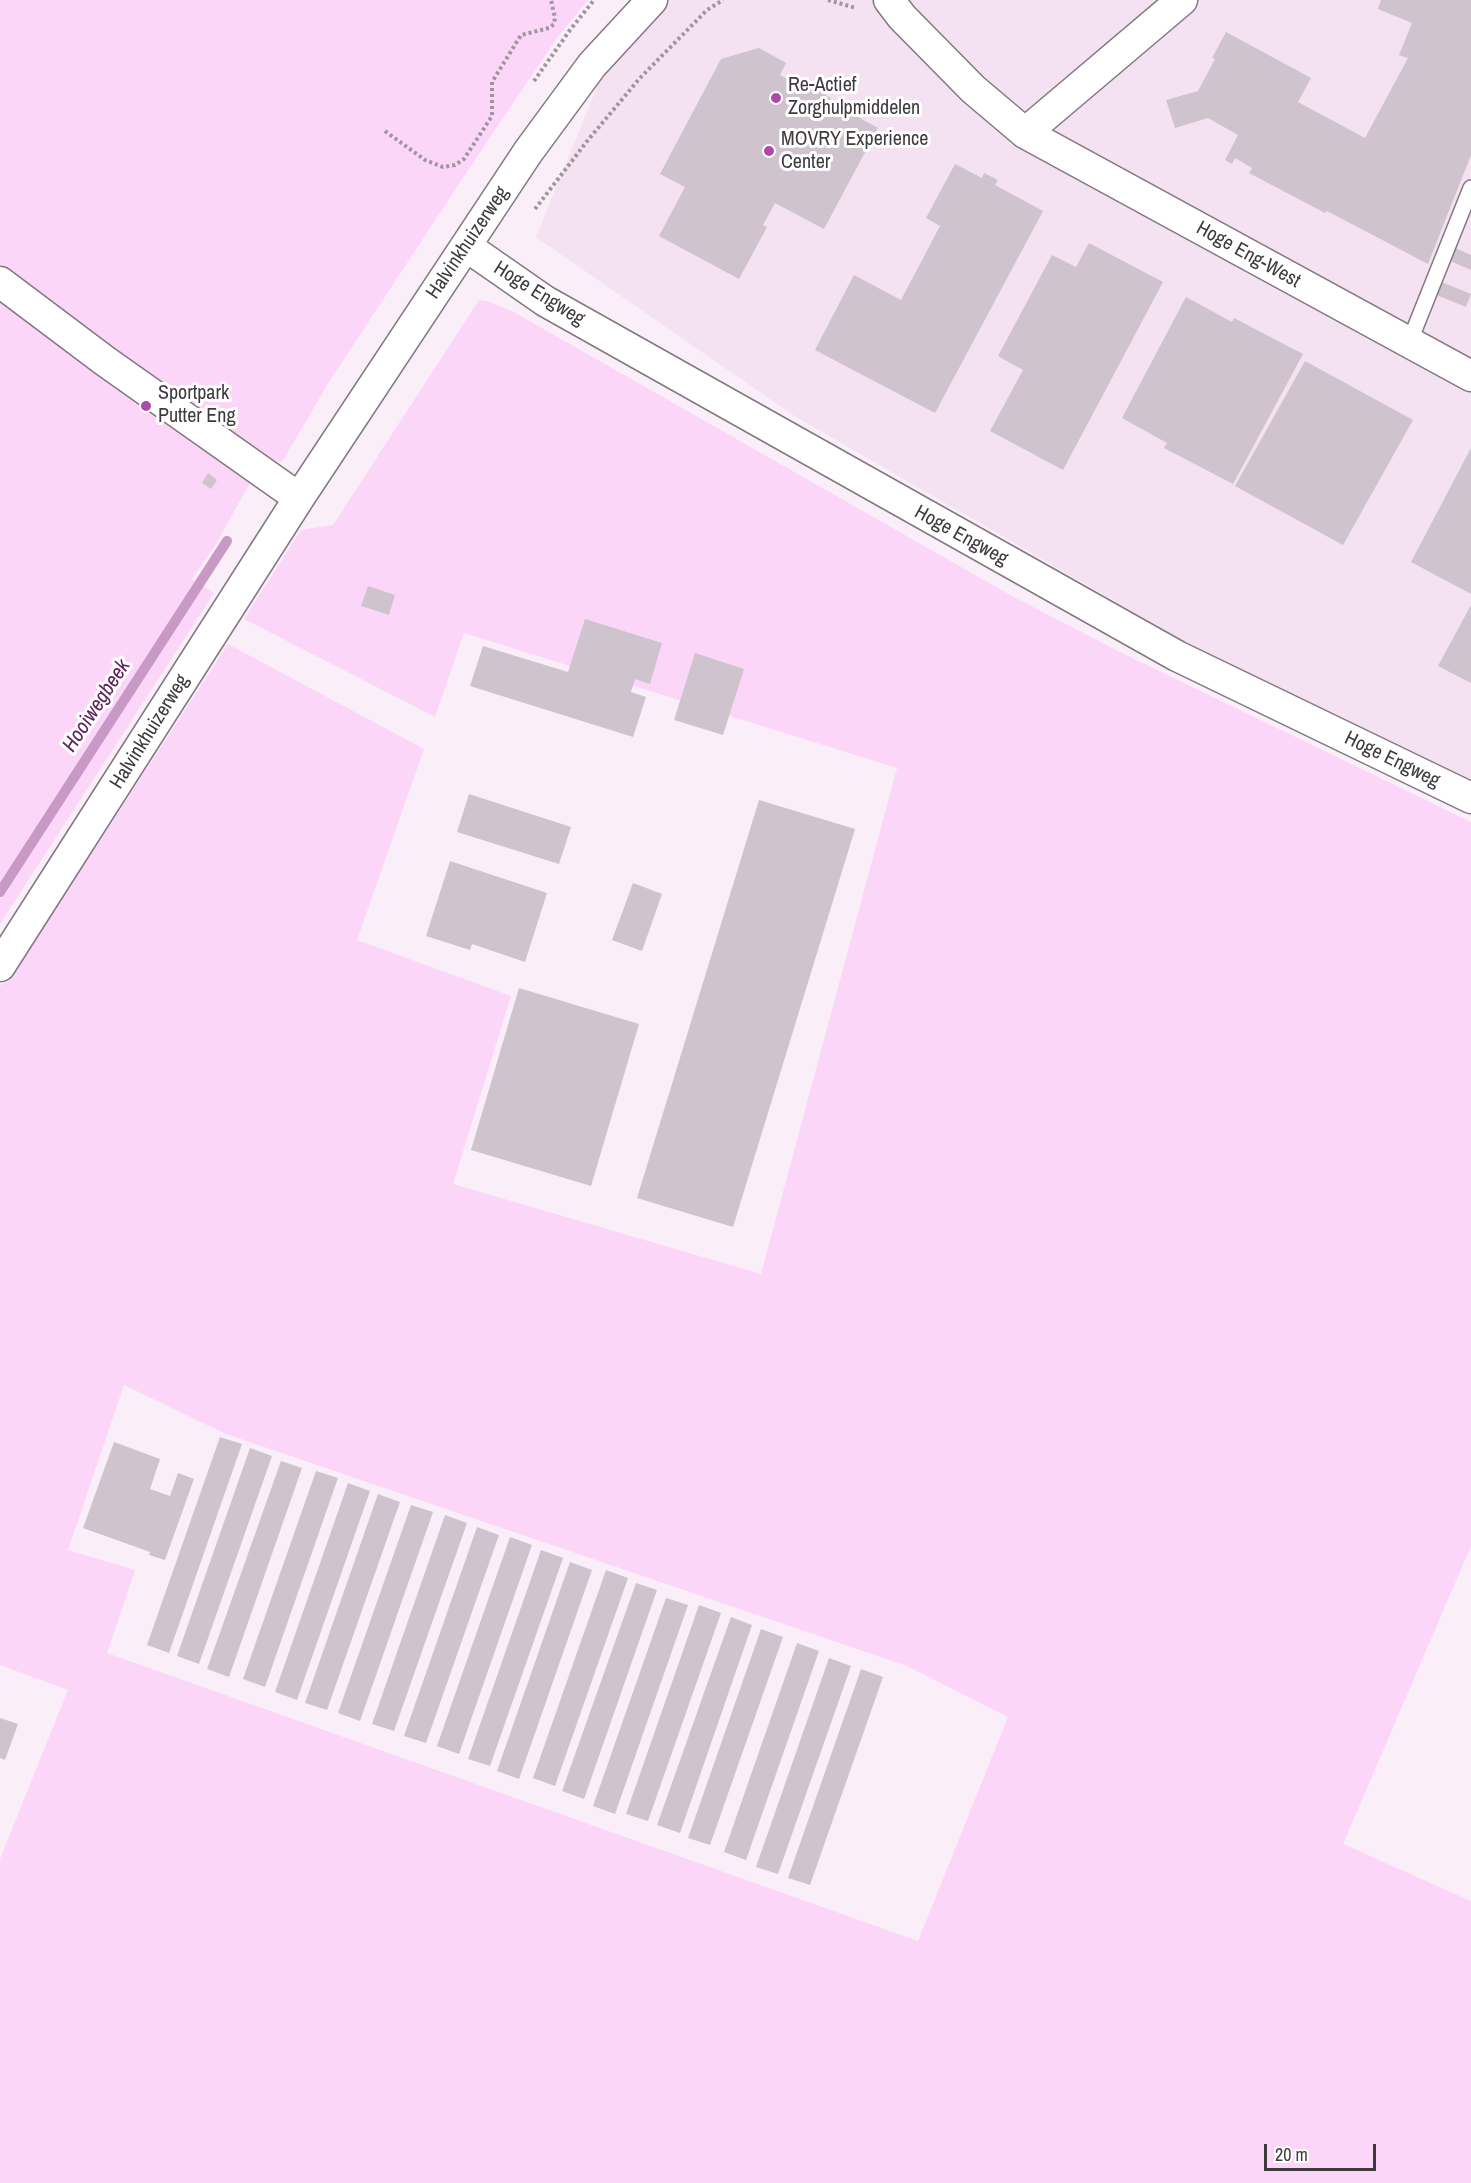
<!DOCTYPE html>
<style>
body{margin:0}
#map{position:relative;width:1471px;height:2183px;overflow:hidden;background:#faeef8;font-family:"Archivo Narrow",sans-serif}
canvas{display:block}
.scale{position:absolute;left:1264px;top:2144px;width:112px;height:27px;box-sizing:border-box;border:3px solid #3f3a3e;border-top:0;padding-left:8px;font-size:18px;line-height:21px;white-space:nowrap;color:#3f3a3e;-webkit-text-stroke:4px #fff;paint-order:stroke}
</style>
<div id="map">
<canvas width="1471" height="2183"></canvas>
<div class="scale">20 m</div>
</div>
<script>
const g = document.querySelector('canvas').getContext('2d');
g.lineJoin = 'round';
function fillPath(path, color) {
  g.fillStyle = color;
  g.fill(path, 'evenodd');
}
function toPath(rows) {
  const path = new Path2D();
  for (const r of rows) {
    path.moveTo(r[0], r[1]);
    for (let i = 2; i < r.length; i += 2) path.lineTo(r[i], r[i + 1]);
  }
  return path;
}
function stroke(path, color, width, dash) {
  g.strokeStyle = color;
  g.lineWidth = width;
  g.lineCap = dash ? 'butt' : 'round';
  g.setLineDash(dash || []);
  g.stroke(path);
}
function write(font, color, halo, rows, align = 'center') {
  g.font = font + ' "Archivo Narrow",sans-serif';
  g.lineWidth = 6;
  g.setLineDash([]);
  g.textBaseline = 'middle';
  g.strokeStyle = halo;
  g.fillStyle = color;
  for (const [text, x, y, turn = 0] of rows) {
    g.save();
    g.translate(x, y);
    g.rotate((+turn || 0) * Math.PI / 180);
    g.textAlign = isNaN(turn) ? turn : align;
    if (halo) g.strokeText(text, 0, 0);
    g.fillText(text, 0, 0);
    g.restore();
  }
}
const built = toPath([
 [661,0,1471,0,1471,782,1182,640,793,415,536,237,606,65]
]);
const green = toPath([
 [0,0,588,0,557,38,476,158,329,382,282,462,273,461,265,456,216,544,192,579,214,593,0,924],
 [479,300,487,301,512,311,1010,595,1122,653,1471,822,1471,1546,1343,1844,1471,1901,1471,2183,0,2183,0,1859,68,1690,0,1665,0,986,92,853,228,644,424,749,357,940,511,996,453,1184,761,1274,897,768,464,633,435,717,244,619,301,530,333,525],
 [124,1385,226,1434,907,1666,1008,1717,918,1941,107,1653,135,1570,68,1550]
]);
const stream = toPath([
 [0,892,227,541]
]);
const building = toPath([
 [1381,0,1471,0,1471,155,1428,264,1327,211,1325,213,1249,173,1252,168,1235,158,1232,164,1225,160,1238,135,1208,118,1175,128,1166,100,1198,91,1215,59,1212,58,1226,32,1311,78,1298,102,1365,138,1408,58,1399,55,1412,23,1378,9],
 [759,48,786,63,780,75,802,87,804,83,831,98,829,101,878,128,824,229,775,203,763,225,767,227,739,279,659,236,685,187,660,174,721,59],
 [955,164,982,178,984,173,998,180,995,185,1043,211,935,413,815,350,854,275,901,300,940,226,926,218],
 [1089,243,1163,282,1063,470,990,431,1023,370,998,356,1052,255,1076,267],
 [1453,247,1471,255,1471,270,1448,260],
 [1439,281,1471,294,1466,307,1434,294],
 [1186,297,1232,322,1234,318,1303,354,1233,484,1164,448,1167,443,1122,418],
 [1305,361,1413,420,1343,545,1235,486],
 [1471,448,1471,594,1411,562],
 [208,473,217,480,211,489,202,483],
 [368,586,395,595,389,615,361,606],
 [1471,605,1471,683,1438,666],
 [585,619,662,643,650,684,635,679,631,692,646,697,633,737,470,686,483,646,568,672],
 [695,653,744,669,723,735,674,720],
 [469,794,571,827,559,864,457,832],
 [759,800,855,829,733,1227,637,1198],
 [450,861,547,893,525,962,472,944,470,950,426,936],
 [633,883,662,894,642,951,612,940],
 [519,988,639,1024,591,1186,471,1150],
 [220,1437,242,1444,169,1653,147,1645],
 [114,1442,160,1459,150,1489,170,1496,178,1473,194,1479,165,1560,149,1555,150,1552,83,1528],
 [250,1448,272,1456,199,1664,177,1656],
 [281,1461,302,1468,229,1677,207,1669],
 [316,1471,338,1478,265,1687,243,1679],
 [348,1483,370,1491,297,1700,275,1692],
 [378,1494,400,1502,327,1710,305,1703],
 [411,1505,433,1512,360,1721,338,1713],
 [445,1515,467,1523,394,1731,372,1724],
 [477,1527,499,1535,426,1743,404,1736],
 [510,1537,532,1545,459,1754,437,1746],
 [541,1550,563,1558,490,1766,468,1759],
 [570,1562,592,1570,519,1779,497,1771],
 [606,1570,628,1578,555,1786,533,1778],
 [636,1583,657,1590,584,1799,562,1791],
 [666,1598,688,1605,615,1814,593,1806],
 [699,1605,721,1613,648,1821,626,1814],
 [731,1617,752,1625,680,1833,657,1825],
 [761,1629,783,1637,710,1845,688,1838],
 [797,1643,819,1651,746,1860,724,1852],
 [829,1658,851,1666,778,1874,756,1867],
 [861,1669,883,1677,810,1885,788,1878],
 [0,1718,18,1724,5,1760,0,1758]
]);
const path = toPath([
 [828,0,856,8],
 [534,81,570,30,594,0],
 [385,131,425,160,443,167,455,165,464,159,492,116,492,82,521,35,549,28,554,24,555,18,551,0],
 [535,209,588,140,640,78,707,10,723,0]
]);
const lane = toPath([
 [1409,343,1471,188]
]);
const street = toPath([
 [889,0,902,17,973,89,1025,133,1471,376],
 [1025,133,1182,0],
 [466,246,545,301,1177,656,1471,798],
 [0,282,105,361,299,498],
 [0,966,299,498,528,152,592,65,652,0]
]);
const markers = [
 [776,98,6,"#af48ab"],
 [769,151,6,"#af48ab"],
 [146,406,6,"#af48ab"]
];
const poiNames = [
 ["Re-Actief",788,86],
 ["Zorghulpmiddelen",788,109],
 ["MOVRY Experience",781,140],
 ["Center",781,163],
 ["Sportpark",158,394],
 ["Putter Eng",158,417]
];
const streetNames = [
 ["Halvinkhuizerweg",468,243,-56],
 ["Hoge Eng-West",1248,255,29],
 ["Hoge Engweg",539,294,32],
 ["Hoge Engweg",961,536,29],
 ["Halvinkhuizerweg",150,732,-58],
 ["Hoge Engweg",1392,760,26]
];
const waterNames = [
 ["Hooiwegbeek",97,706,-57]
];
fillPath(built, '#f4e1f2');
fillPath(green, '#fcd6f8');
stroke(stream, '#c999c5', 10);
fillPath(building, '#cfc3cd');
stroke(lane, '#837882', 18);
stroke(street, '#837882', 33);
stroke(path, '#9f969d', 4, [3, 3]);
stroke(lane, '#fff', 15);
stroke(street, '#fff', 30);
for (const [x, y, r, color] of markers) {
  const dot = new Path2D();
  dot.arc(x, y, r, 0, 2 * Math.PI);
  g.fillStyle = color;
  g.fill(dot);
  stroke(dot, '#fff', 2);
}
write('20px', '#3f3a3e', '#fff', poiNames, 'left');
write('20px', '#3f3a3e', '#fff', streetNames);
write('italic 21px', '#5d245b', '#fff', waterNames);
</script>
